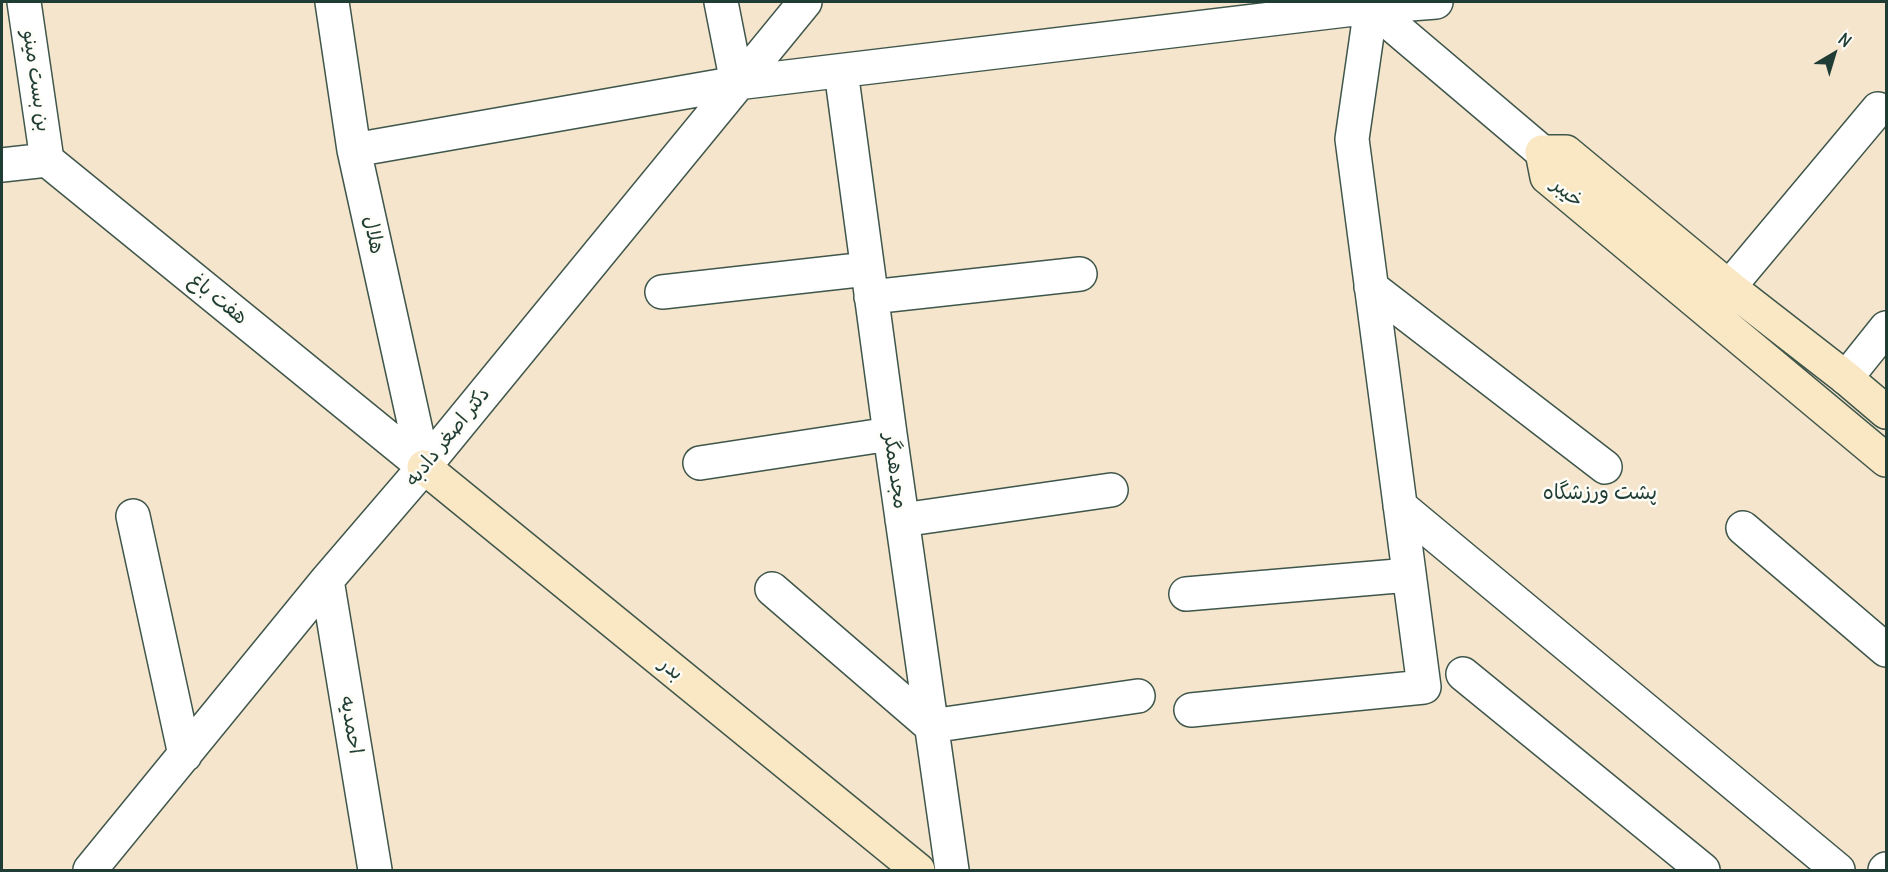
<!DOCTYPE html>
<meta charset="utf-8">
<style>
body{margin:0}
#map{position:relative;width:1888px;height:872px;overflow:hidden;background:#f5e5cc;font-family:Delius,sans-serif}
canvas{display:block}
.frame{position:absolute;inset:0;border:3px solid #1f3d34;pointer-events:none}
.north{position:absolute;left:1804px;top:24px;width:60px;height:60px;-webkit-text-stroke:4px #fdfcf7;paint-order:stroke;rotate:38deg;font-size:16px;font-weight:700;line-height:24px;text-align:center;color:#1f3d34}
.north::after{content:'';display:block;margin:auto;width:21px;height:27px;background:#1f3d34;clip-path:polygon(50% 0,100% 100%,50% 72%,0 100%)}
</style>
<div id="map">
<canvas width="1888" height="872"></canvas>
<div class="frame"></div>
<div class="north">N</div>
</div>
<script>
const g = document.querySelector('canvas').getContext('2d');
g.lineJoin = 'round';
function toPath(rows) {
  const path = new Path2D();
  for (const r of rows) {
    path.moveTo(r[0], r[1]);
    for (let i = 2; i < r.length; i += 2) path.lineTo(r[i], r[i + 1]);
  }
  return path;
}
function stroke(path, color, width, dash) {
  g.strokeStyle = color;
  g.lineWidth = width;
  g.lineCap = dash ? 'butt' : 'round';
  g.setLineDash(dash || []);
  g.stroke(path);
}
function write(font, color, halo, rows, align = 'center') {
  g.font = font + ' Delius,"Playpen Sans Arabic",sans-serif';
  g.lineWidth = 5;
  g.setLineDash([]);
  g.textBaseline = 'middle';
  g.strokeStyle = halo;
  g.fillStyle = color;
  for (const [text, x, y, turn = 0] of rows) {
    g.save();
    g.translate(x, y);
    g.rotate((+turn || 0) * Math.PI / 180);
    g.textAlign = isNaN(turn) ? turn : align;
    if (halo) g.strokeText(text, 0, 0);
    g.fillText(text, 0, 0);
    g.restore();
  }
}
const street = toPath([
 [24,2,47,160],
 [332,2,354,150,424,467],
 [721,2,737,83],
 [1365,2,1542,152],
 [841,71,890,434,952,870],
 [354,150,737,83,1371,7,1436,2],
 [2,165,47,160,424,467],
 [1371,287,1605,467],
 [1729,287,1878,109],
 [662,292,867,269],
 [871,297,1080,274],
 [1846,378,1886,328],
 [700,463,890,434],
 [1400,506,1838,870],
 [133,516,185,755],
 [902,520,1111,490],
 [1743,528,1886,650],
 [327,580,375,870],
 [772,589,931,726,1138,696],
 [1186,594,1409,575],
 [1463,674,1703,870],
 [1191,710,1424,687,1352,139,1371,7],
 [90,870,327,580,424,467,805,2],
 [1885,870,1886,869]
]);
const secondary = toPath([
 [1886,412,1846,378,1729,287,1566,152,1542,152,1547,177,1886,460],
 [424,467,918,870]
]);
const streetNames = [
 ["بن بست مینو",36,81,82],
 ["خیبر",1567,193,40],
 ["هلال",373,235,78],
 ["هفت باغ",218,299,39],
 ["دکتر اصغر دادبه",448,437,-51],
 ["مجدهمگر",895,471,82],
 ["بدر",671,669,39],
 ["احمدیه",351,725,81]
];
const neighbourhoodNames = [
 ["پشت ورزشگاه",1600,493]
];
stroke(street, '#3f564b', 36);
stroke(secondary, '#3f564b', 36);
stroke(street, '#fff', 33);
stroke(secondary, '#fae7c3', 33);
write('20px', '#1f3d34', '#fdfcf7', streetNames);
write('21px', '#1f3d34', '#fdfcf7', neighbourhoodNames);
</script>
